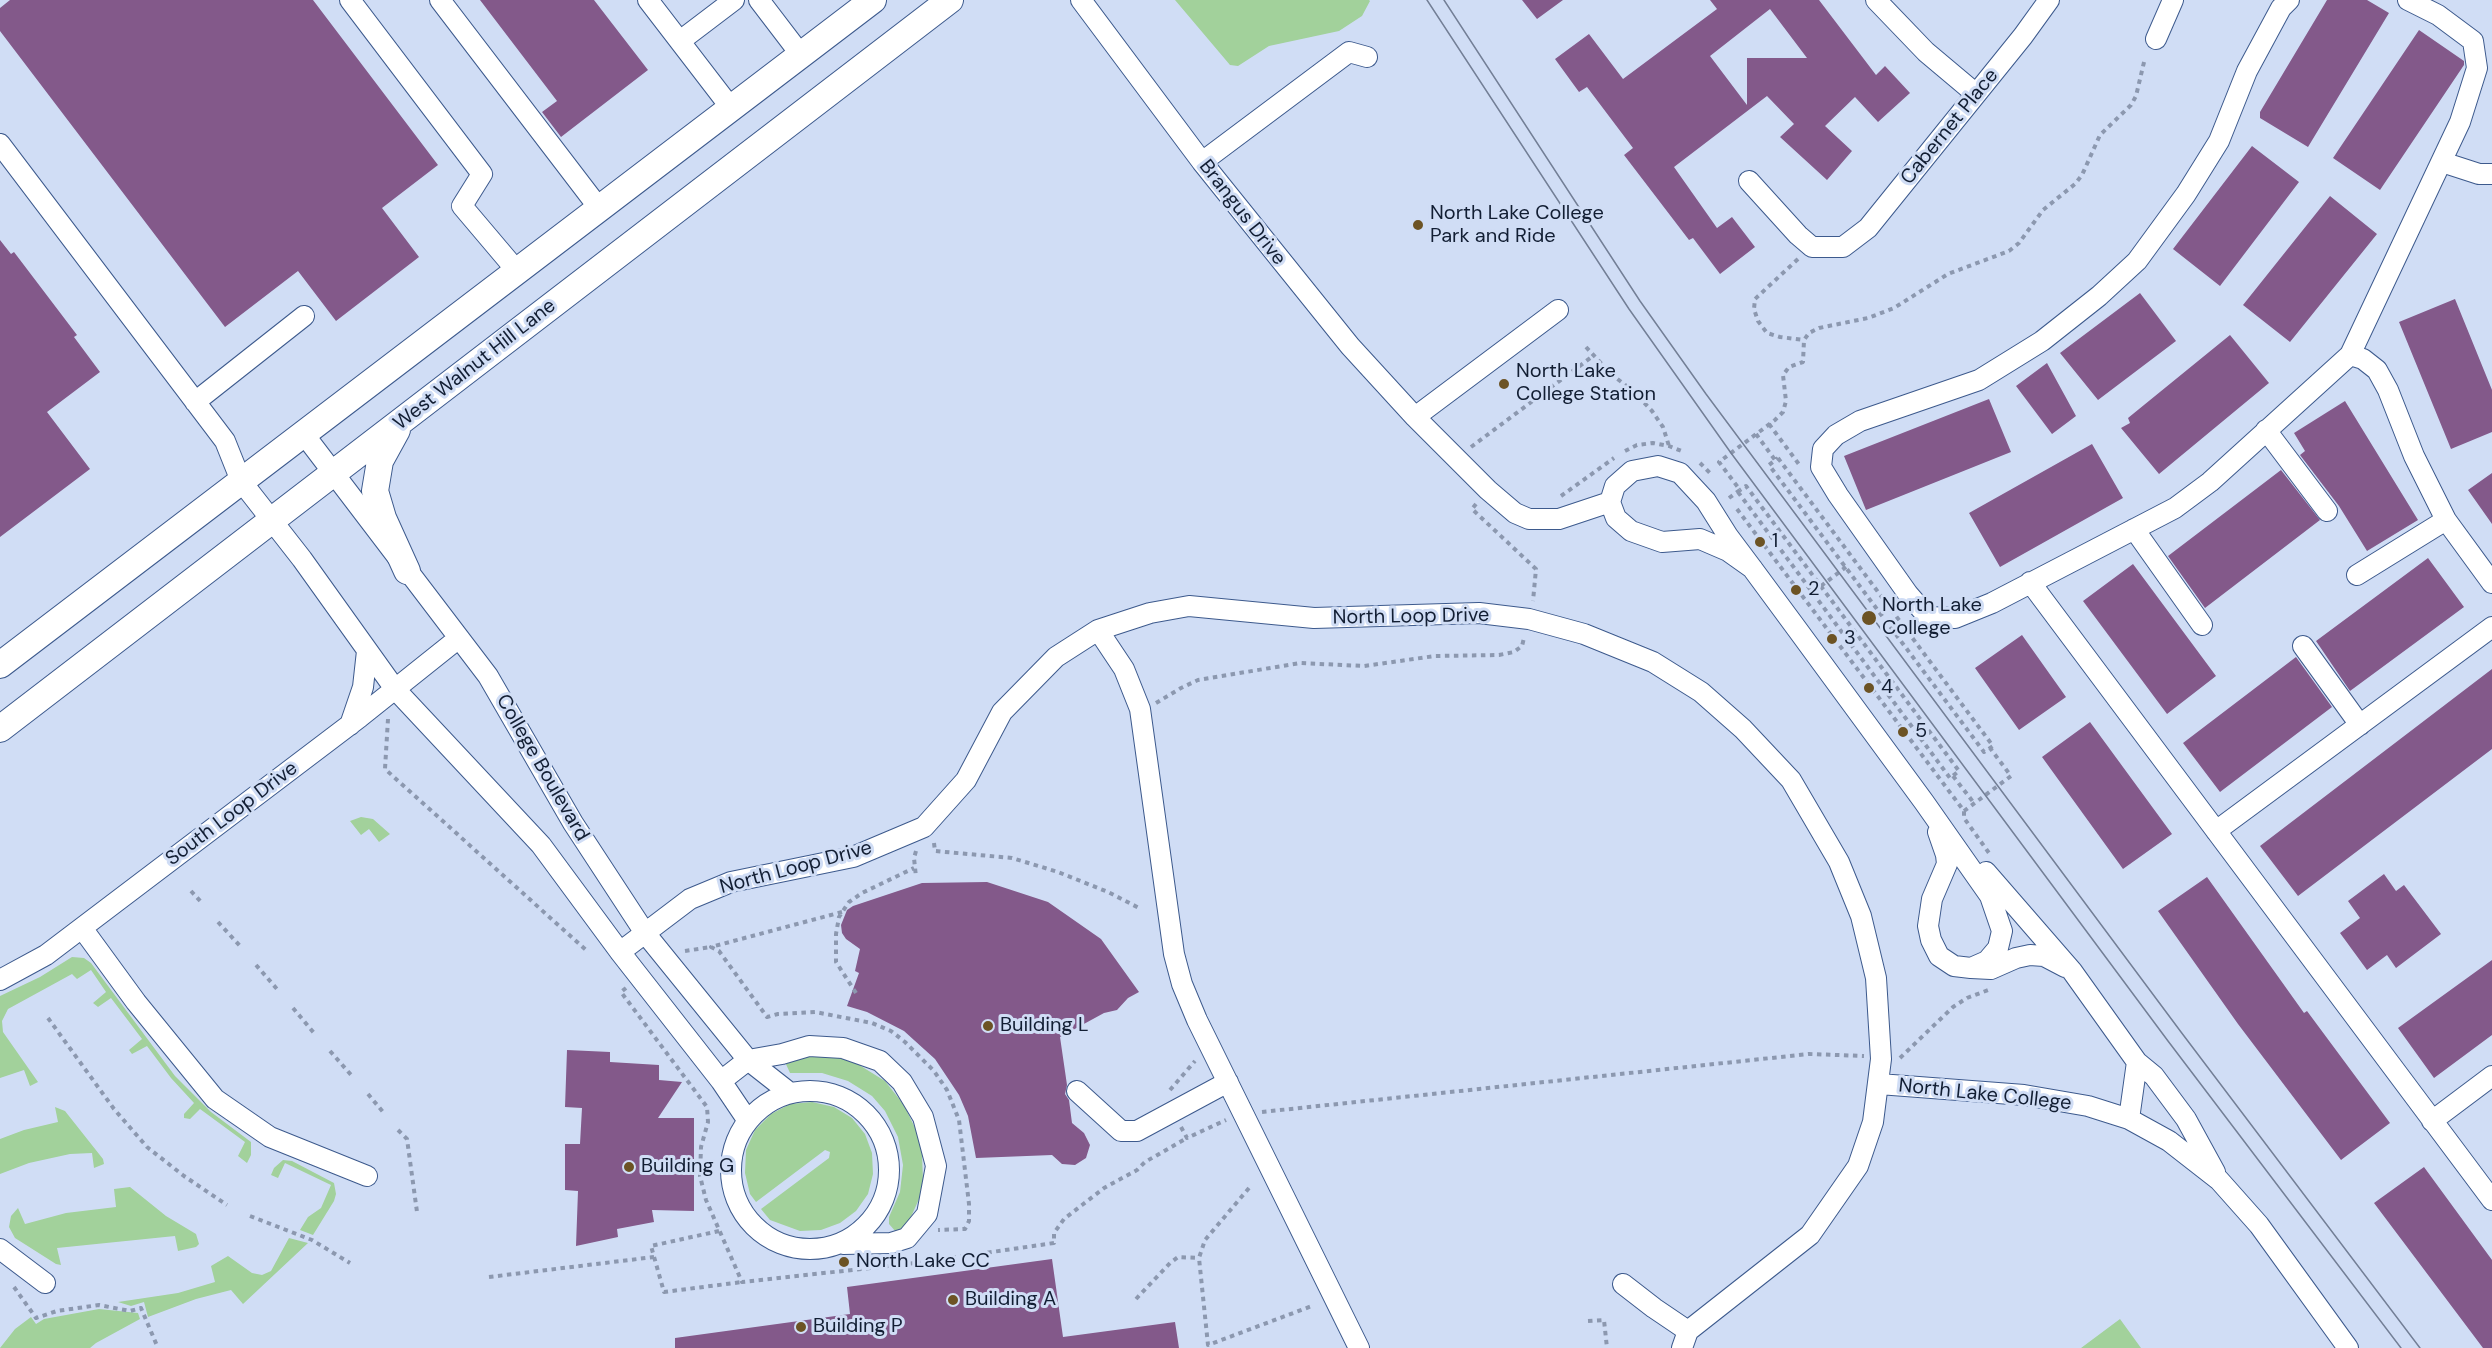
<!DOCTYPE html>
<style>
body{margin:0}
canvas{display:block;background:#d0ddf5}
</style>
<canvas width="2492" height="1348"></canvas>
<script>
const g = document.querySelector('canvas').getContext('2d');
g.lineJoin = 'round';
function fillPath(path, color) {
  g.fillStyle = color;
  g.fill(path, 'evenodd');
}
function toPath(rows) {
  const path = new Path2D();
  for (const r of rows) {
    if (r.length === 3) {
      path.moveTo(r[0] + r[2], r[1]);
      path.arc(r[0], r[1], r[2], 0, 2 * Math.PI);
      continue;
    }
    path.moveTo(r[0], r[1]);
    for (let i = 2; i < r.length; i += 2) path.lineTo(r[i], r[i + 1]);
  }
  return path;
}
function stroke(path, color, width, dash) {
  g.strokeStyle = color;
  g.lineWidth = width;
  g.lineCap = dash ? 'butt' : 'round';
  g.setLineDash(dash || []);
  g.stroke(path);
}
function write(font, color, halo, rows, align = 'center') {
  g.font = font + ' "DM Sans",sans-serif';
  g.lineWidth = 6;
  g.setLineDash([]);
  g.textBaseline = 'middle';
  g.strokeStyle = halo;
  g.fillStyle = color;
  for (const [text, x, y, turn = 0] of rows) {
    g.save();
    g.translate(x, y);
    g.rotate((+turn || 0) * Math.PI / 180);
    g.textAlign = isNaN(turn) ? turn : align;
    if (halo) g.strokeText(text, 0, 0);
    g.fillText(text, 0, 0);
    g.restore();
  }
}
const green = toPath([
 [1175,0,1369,0,1370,1,1362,16,1339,31,1269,46,1238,66,1230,65],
 [361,817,373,819,390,834,379,842,369,829,361,835,350,821],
 [72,957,84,958,91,963,175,1076,211,1112,251,1142,251,1155,247,1163,238,1156,245,1142,200,1109,190,1119,184,1118,184,1114,194,1103,171,1078,147,1046,132,1054,129,1050,142,1039,111,998,98,1007,93,1003,106,992,91,970,77,979,72,974,8,1009,2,1021,3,1032,38,1082,30,1086,24,1070,0,1078,0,996,40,977],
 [790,1054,835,1055,856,1063,885,1081,904,1105,917,1132,922,1154,923,1180,919,1199,906,1228,896,1232,889,1224,889,1217,900,1192,903,1165,898,1137,885,1111,872,1096,848,1081,822,1073,790,1073,785,1062],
 [812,1102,834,1107,852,1118,865,1134,872,1153,873,1174,868,1194,856,1211,840,1223,821,1230,800,1231,770,1220,761,1209,829,1158,830,1152,825,1150,756,1202,750,1194,745,1173,746,1150,755,1130,771,1114,790,1104],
 [55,1107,65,1111,103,1159,104,1164,94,1168,92,1153,70,1154,29,1163,0,1174,0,1139,24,1130,58,1122],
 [283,1160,292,1161,334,1183,336,1194,334,1201,313,1235,300,1230,308,1217,321,1208,331,1185,285,1163,278,1178,271,1175,274,1168],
 [130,1187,166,1216,196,1234,199,1244,196,1247,178,1251,175,1236,57,1248,61,1265,56,1264,15,1238,9,1227,11,1216,18,1208,25,1224,66,1213,116,1207,114,1189],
 [289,1238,308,1243,243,1304,231,1290,196,1299,148,1317,144,1302,131,1306,118,1302,178,1293,215,1282,211,1266,228,1256,252,1273,262,1275,271,1271],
 [99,1309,138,1313,140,1319,96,1343,90,1348,0,1348,15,1329,31,1317,36,1324,44,1319],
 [2120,1319,2141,1348,2081,1348]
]);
const building = toPath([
 [10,0,313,0,438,165,382,208,419,257,336,321,298,271,225,327,0,31,0,8],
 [480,0,594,0,648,70,561,137,542,112,557,101],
 [1522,0,1563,0,1537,19],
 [1710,0,1819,0,1876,75,1885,66,1910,93,1878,122,1855,97,1825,126,1852,151,1827,180,1780,137,1794,124,1767,96,1674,167,1717,228,1732,217,1755,247,1720,274,1693,238,1689,240,1624,155,1633,148,1587,87,1579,92,1555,59,1589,34,1623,79,1717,9],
 [1770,9,1807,58,1747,58,1747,105,1710,56],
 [2327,0,2367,0,2389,13,2308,147,2260,118,2260,112],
 [2419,30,2464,61,2464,65,2380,190,2333,158],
 [2252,146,2299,182,2220,286,2173,249],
 [2330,196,2377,234,2290,342,2243,305],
 [0,240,11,254,14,252,77,335,74,337,100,372,47,412,90,469,0,537],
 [2140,293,2176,341,2098,400,2060,353],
 [2455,299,2492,390,2492,432,2451,449,2399,322],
 [2230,335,2269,383,2159,474,2121,428,2130,423,2128,418],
 [2047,363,2076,416,2052,434,2016,386],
 [1989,399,2011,452,1866,510,1844,456],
 [2345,401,2418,520,2367,551,2339,506,2300,455,2305,451,2294,433],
 [2092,444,2123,498,2000,567,1969,513],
 [2281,470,2320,520,2205,608,2168,556],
 [2492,473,2492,524,2468,490],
 [2428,558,2464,607,2350,691,2316,641],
 [2133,564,2216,676,2167,714,2083,601],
 [2022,635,2066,697,2019,730,1975,668],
 [2296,657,2332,707,2220,792,2183,743],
 [2492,669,2492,749,2298,896,2260,846],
 [2090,722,2172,834,2123,869,2042,757],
 [2384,874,2396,891,2404,885,2441,934,2396,968,2387,955,2367,970,2340,933,2360,918,2348,901],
 [2207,877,2304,1013,2307,1011,2390,1123,2341,1160,2238,1024,2158,911],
 [987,882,1048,902,1101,939,1139,992,1128,998,1117,1010,1104,1013,1060,1037,1067,1085,1065,1094,1069,1100,1072,1123,1084,1133,1090,1145,1086,1158,1075,1165,1062,1164,1052,1155,976,1158,968,1116,959,1095,935,1059,904,1031,867,1012,847,1006,859,973,855,971,860,949,846,939,842,933,841,925,847,910,853,906,922,883],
 [2492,960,2492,1035,2434,1078,2398,1028],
 [567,1050,610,1052,610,1062,659,1065,659,1080,682,1082,658,1118,694,1118,694,1211,652,1210,654,1222,617,1229,618,1237,576,1246,578,1191,565,1190,565,1144,580,1144,582,1108,565,1107],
 [2424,1167,2492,1260,2492,1348,2483,1348,2374,1203],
 [1052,1259,1063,1337,1175,1322,1179,1348,675,1348,675,1338,850,1314,847,1287]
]);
const path = toPath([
 [1798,259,1755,299,1754,309,1758,321,1767,333,1780,337,1804,340],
 [1586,347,1611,374,1633,391,1652,411,1663,427,1669,446],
 [1769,424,1801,467],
 [1756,434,1775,460],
 [1471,447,1593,356],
 [1625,451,1637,445,1653,443,1669,446,1684,452],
 [1778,458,1993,746,1984,752,1769,465,1778,458],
 [1700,463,1711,474],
 [1738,492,1950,778,1959,771,1746,486,1740,490],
 [1561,496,1614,458],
 [1729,498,1740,490,1719,462,1775,420,1783,412,1786,401,1783,375,1789,367,1803,362,1804,340,1809,333,1819,328,1868,318,1894,308,1948,274,2009,251,2019,243,2043,210,2075,184,2082,175,2100,135,2131,105,2136,96,2145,58],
 [1476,504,1472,509,1536,569,1533,601],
 [1737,509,1964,811,1964,818,1989,853],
 [1821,586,1846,567],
 [1156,703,1181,688,1198,680,1300,663,1364,666,1435,656,1499,655,1514,652,1522,646,1524,638],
 [388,719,385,769,586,950],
 [1953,776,1974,803],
 [1964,811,2011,776,1990,748],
 [934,843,935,851,1012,858,1058,872,1108,892,1141,909],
 [916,851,914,858,916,877],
 [191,891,202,903],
 [842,912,711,947,719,951,767,1017,778,1014,815,1012,872,1023,891,1031,905,1042,934,1071,947,1090,959,1120,969,1204,969,1221,965,1229,938,1230],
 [218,922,240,946],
 [685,951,711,947],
 [256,965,277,989],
 [626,988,621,992,707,1107,708,1122,701,1147,700,1176,706,1200,742,1282,916,1263],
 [856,993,836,962,836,934,839,917,849,902,862,893,914,868],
 [293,1008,314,1033],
 [48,1018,114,1109,147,1147,184,1176,227,1205],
 [330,1051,352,1076],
 [1900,1058,1953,1007,1967,998,1991,989],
 [1170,1090,1195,1061],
 [368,1094,383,1112],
 [1262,1112,1809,1054,1864,1056],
 [1181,1127,1187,1138,1226,1120],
 [398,1130,407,1139,417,1212],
 [1249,1188,1205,1240,1199,1258,1208,1345,1312,1306],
 [250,1216,312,1240,350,1263],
 [719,1231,651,1246,664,1292,742,1282],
 [917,1254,916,1263,1054,1243,1054,1233,1064,1219,1082,1205,1104,1188,1137,1170,1145,1162,1187,1138],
 [489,1277,654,1257],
 [14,1287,36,1318,57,1311,99,1305,130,1311,141,1308,158,1348],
 [1136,1299,1170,1263,1178,1257,1199,1258],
 [1588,1321,1604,1320,1607,1348]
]);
const minor = toPath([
 [350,0,482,174,462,206,517,271],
 [440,0,599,208],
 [648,0,731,108],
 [759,0,801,55],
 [1081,0,1202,162,1350,346,1415,417,1488,490,1515,513,1529,519,1559,519,1610,502],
 [1876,0,1926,52,1976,94],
 [2289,0,2281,8,2247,71,2219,141,2186,194,2137,261,2099,296,2042,341,1979,380,1860,421,1836,435,1823,449,1821,467,1838,495,1908,594,1928,617,1955,618,1992,603,2175,508,2210,482,2350,355,2460,122,2477,68,2473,41,2438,15,2408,0],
 [2156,39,2173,0],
 [680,41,734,0],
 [0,144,225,441,241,481,302,559,395,689,541,845,620,952,721,1081,748,1121],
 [1202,162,1349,52,1367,57],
 [2442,162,2479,174,2492,174],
 [1749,181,1798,235,1812,247,1843,247,1868,228,2023,36,2049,0],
 [2350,355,2363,359,2377,370,2388,390,2414,456,2446,520,2492,583],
 [195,402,304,316],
 [1415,417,1558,310],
 [2266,430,2327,511],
 [303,433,488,676,573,823,645,933,748,1060,790,1093],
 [2134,529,2202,625],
 [1752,568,1728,551,1700,539,1662,542,1631,531,1616,518,1610,502,1615,486,1632,471,1658,466,1680,473,1706,501,1728,536,1752,568,1797,629,1924,802,1990,896,2002,931,1998,948,1987,961,1971,968],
 [2357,575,2446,520],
 [2030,582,2492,1200],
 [1098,630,1124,669,1140,709,1174,954,1182,984,1197,1020,1359,1348],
 [2303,646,2360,725],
 [350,725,363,687,367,651],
 [2216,831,2492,627],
 [1938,832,1946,855,1947,864,1932,899,1928,926,1931,940,1939,956,1954,966,1971,968,1991,969,2016,958,2030,955,2044,956,2065,967],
 [1986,872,2072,971,2137,1062,2154,1076,2186,1119,2215,1172],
 [82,928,136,1002,215,1099,270,1137,367,1176],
 [620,952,690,899,731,882,853,857,924,827,966,780,1002,712,1056,657,1098,630,1150,613,1189,606,1314,618,1479,613,1529,619,1584,634,1653,662,1701,692,1743,729,1791,780,1839,862,1861,916,1876,978,1881,1059,1873,1122,1858,1166,1810,1235,1688,1331,1682,1348],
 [0,980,46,955,360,717,459,638],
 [721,1081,748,1060,782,1054,809,1046,843,1048,880,1061,902,1082,923,1117,936,1166,927,1214,907,1238,891,1243,843,1244],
 [1879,1084,2024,1095,2088,1106,2129,1119,2169,1141,2219,1180,2259,1225,2348,1348],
 [810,1170,79],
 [1077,1091,1121,1131,1137,1131,1228,1082],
 [2129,1119,2137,1062],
 [2432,1121,2492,1076],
 [0,1249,45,1283],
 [1623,1284,1654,1308,1688,1331]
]);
const major = toPath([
 [397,430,380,461,375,491,383,518,407,571],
 [0,665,873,0],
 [0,729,950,0]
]);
const tram = toPath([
 [1427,0,1629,309,1731,453,2168,1041,2401,1348],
 [1444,0,1640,301,1706,394,2181,1032,2420,1348]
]);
const markers = [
 [1418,225,6,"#6c5324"],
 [1504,384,6,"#6c5324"],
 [1760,542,6,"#6c5324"],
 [1796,590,6,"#6c5324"],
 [1869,618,8,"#6c5324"],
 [1832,639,6,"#6c5324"],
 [1869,688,6,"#6c5324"],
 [1903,732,6,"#6c5324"],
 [988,1026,6,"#6c5324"],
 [629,1167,6,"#6c5324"],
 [844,1262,6,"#6c5324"],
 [953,1300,6,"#6c5324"],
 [801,1327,6,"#6c5324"]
];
const streetNames = [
 ["Cabernet Place",1950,127,-51],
 ["Brangus Drive",1242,213,52],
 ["West Walnut Hill Lane",475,365,-38],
 ["North Loop Drive",1411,617,-1],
 ["College Boulevard",542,768,60],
 ["South Loop Drive",232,814,-37],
 ["North Loop Drive",796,868,-15],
 ["North Lake College",1985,1095,6]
];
const poiNames = [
 ["North Lake College",1430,214],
 ["Park and Ride",1430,237],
 ["North Lake",1516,372],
 ["College Station",1516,395],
 ["1",1772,542],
 ["2",1808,590],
 ["North Lake",1882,606],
 ["College",1882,629],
 ["3",1844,639],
 ["4",1881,688],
 ["5",1915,732],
 ["Building L",1000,1026],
 ["Building G",641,1167],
 ["North Lake CC",856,1262],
 ["Building A",965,1300],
 ["Building P",813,1327]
];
fillPath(green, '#a2d19b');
fillPath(building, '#83598a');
stroke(minor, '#3d5a8d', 22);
stroke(major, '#3d5a8d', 28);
stroke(path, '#8c98af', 4, [4.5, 4.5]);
stroke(minor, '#fff', 20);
stroke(major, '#fff', 26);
stroke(tram, '#737f96', 1.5);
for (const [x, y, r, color] of markers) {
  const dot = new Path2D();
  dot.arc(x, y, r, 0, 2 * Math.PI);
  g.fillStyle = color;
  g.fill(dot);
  stroke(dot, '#d0ddf5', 2);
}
write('20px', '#121e33', '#d0ddf5', streetNames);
write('20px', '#121e33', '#d0ddf5', poiNames, 'left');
</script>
